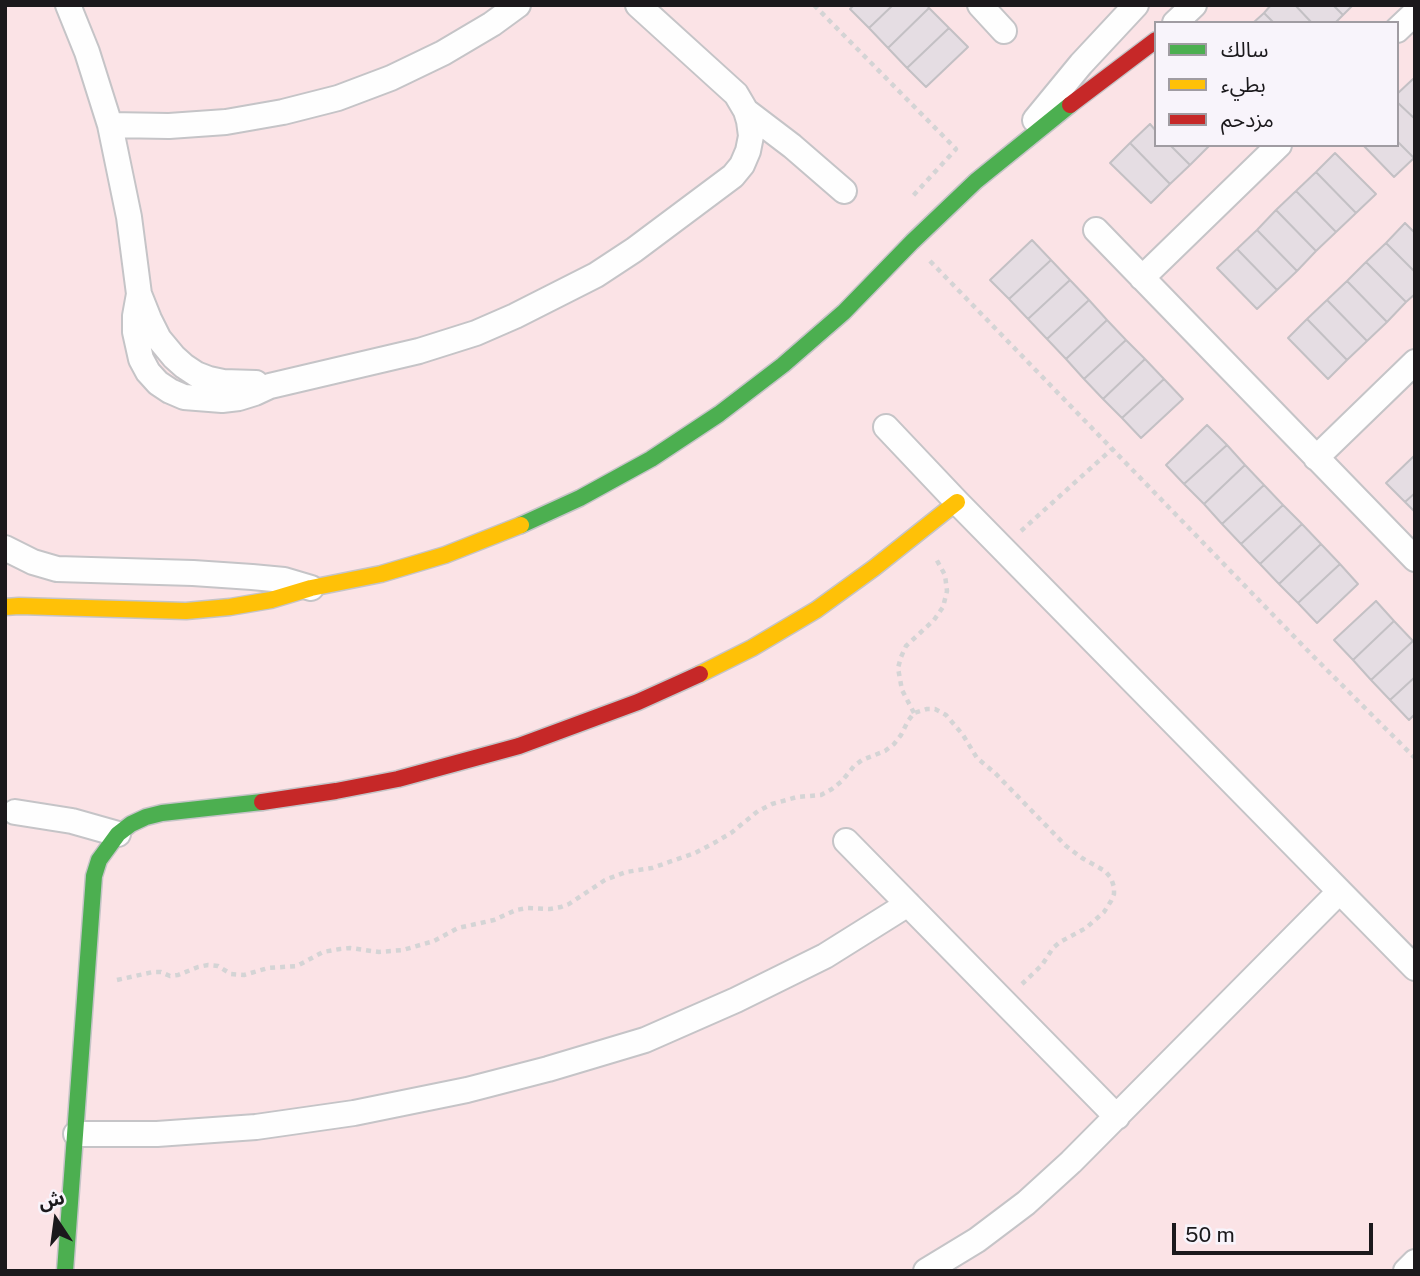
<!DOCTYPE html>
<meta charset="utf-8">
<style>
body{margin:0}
#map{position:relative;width:1420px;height:1276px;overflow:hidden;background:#f8f5fa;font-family:"Public Sans","Noto Sans Arabic",sans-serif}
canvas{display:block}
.frame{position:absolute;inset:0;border:7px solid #1b191c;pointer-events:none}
.legend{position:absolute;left:1154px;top:21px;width:245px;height:126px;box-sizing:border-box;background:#f8f4fb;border:2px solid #a09ca2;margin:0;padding:9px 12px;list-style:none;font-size:21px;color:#1b191c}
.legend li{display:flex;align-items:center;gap:14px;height:35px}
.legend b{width:35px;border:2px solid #a09ca2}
.north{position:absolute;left:21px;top:1185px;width:70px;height:70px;-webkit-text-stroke:5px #f8f4fb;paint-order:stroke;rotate:347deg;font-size:19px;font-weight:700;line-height:28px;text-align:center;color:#1b191c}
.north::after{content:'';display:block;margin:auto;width:24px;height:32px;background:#1b191c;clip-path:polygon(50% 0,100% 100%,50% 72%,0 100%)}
.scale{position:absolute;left:1172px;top:1223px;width:201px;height:32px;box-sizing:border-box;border:4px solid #1b191c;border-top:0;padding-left:9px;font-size:21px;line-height:24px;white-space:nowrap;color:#1b191c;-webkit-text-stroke:5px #f8f4fb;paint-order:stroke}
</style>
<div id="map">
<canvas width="1420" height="1276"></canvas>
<div class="frame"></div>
<ul class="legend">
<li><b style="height:9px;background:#4caf50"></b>سالك</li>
<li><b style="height:9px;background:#ffc107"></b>بطيء</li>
<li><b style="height:9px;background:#c62828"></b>مزدحم</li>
</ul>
<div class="north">ش</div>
<div class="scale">50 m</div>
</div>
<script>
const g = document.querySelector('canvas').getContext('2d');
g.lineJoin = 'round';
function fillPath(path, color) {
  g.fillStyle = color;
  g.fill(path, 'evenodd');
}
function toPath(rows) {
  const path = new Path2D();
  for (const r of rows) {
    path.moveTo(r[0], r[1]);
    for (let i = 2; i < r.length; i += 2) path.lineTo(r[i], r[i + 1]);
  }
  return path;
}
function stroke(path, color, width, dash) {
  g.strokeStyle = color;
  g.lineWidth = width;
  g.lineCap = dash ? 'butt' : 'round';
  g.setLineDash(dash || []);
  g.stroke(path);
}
const green = toPath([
 [5,5,1415,5,1415,1271,5,1271],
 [1156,23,1397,23,1397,145,1156,145]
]);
const building = toPath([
 [854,5,893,5,869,28,850,9,854,5],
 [893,5,927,5,929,8,888,48,869,28,893,5],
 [1271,5,1295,5,1312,23,1274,23,1264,13,1271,5],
 [1295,5,1333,5,1343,15,1335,23,1312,23,1295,5],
 [1333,5,1353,5,1343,15,1333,5],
 [929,8,949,28,907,68,888,48,929,8],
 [1264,13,1274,23,1253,23,1264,13],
 [949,28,968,47,926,87,907,68,949,28],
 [1413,79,1415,80,1415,119,1397,102,1397,94,1413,79],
 [1397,102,1415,119,1414,158,1397,141,1397,102],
 [1150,124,1156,131,1156,145,1170,145,1190,165,1170,184,1130,143,1150,124],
 [1397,141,1414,158,1394,177,1363,145,1397,145,1397,141],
 [1130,143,1170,184,1151,203,1110,163,1130,143],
 [1170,145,1209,145,1209,146,1190,165,1170,145],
 [1335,153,1376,194,1356,213,1316,172,1335,153],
 [1316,172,1356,213,1336,232,1296,191,1316,172],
 [1296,191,1336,232,1316,251,1276,210,1296,191],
 [1276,210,1316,251,1297,271,1257,230,1276,210],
 [1405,223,1415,233,1415,272,1386,243,1405,223],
 [1257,230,1297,271,1277,290,1237,249,1257,230],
 [1032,240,1051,260,1009,299,990,280,1032,240],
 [1386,243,1415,272,1415,294,1406,302,1366,262,1386,243],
 [1237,249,1277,290,1257,309,1217,268,1237,249],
 [1051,260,1070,280,1028,319,1009,299,1051,260],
 [1366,262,1406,302,1387,322,1347,281,1366,262],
 [1070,280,1089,300,1047,339,1028,319,1070,280],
 [1347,281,1387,322,1367,341,1327,300,1347,281],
 [1089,300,1107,320,1066,359,1047,339,1089,300],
 [1327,300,1367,341,1347,360,1307,319,1327,300],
 [1307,319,1347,360,1328,379,1288,338,1307,319],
 [1107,320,1126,340,1084,379,1066,359,1107,320],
 [1126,340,1145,359,1103,399,1084,379,1126,340],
 [1145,359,1164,379,1122,418,1103,399,1145,359],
 [1164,379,1183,399,1141,438,1122,418,1164,379],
 [1207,425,1227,445,1184,484,1166,465,1207,425],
 [1227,445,1245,465,1204,504,1184,484,1227,445],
 [1415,455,1415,493,1405,502,1386,483,1415,455],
 [1245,465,1264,485,1222,524,1204,504,1245,465],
 [1264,485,1283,505,1241,544,1222,524,1264,485],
 [1415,493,1415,512,1405,502,1415,493],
 [1283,505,1302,524,1260,564,1241,544,1283,505],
 [1302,524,1321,544,1279,584,1260,564,1302,524],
 [1321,544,1340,564,1298,603,1279,584,1321,544],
 [1340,564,1358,584,1317,623,1298,603,1340,564],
 [1376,601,1394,621,1353,660,1334,640,1376,601],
 [1394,621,1413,641,1371,680,1353,660,1394,621],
 [1413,641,1415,642,1415,677,1390,700,1371,680,1413,641],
 [1415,677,1415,714,1409,720,1390,700,1415,677]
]);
const path = toPath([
 [814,5,956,149,911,198],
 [930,261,1312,655,1415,758],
 [1021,531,1112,449],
 [914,713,902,690,898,668,901,657,906,646,934,620,943,607,947,591,945,575,935,557],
 [117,980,153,972,161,972,170,976,178,975,198,967,208,965,218,966,231,974,244,975,268,968,297,966,323,952,340,949,350,948,379,952,403,950,434,941,458,928,494,920,516,910,527,908,550,909,561,907,569,904,605,880,626,872,652,868,695,853,714,843,731,833,758,811,772,804,797,797,821,795,832,789,842,781,854,766,862,760,885,751,894,744,901,735,908,721,914,713,927,709,935,709,946,715,963,735,977,758,995,773,1066,846,1082,858,1105,871,1111,878,1114,887,1114,894,1111,901,1104,912,1086,928,1060,942,1053,948,1042,965,1022,984]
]);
const street = toPath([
 [68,5,87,52,110,125,129,217,139,294,149,319,159,339,174,357,184,366,196,374,209,379,223,382,256,383],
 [980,5,1004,31],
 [1175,23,1194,5],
 [1397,30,1415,13],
 [746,111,792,146,844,191],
 [1035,120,1081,64,1136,5],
 [110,125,169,126,226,122,283,112,338,98,391,78,443,53,492,24,518,5],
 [1096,230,1415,559],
 [1142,278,1279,145],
 [139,294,135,316,135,332,141,359,148,372,158,383,170,391,184,397,222,400,239,398,255,393,270,386,419,351,476,333,515,316,596,275,634,250,733,176,742,165,748,151,751,136,749,121,746,111,736,94,638,5],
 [886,427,957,502,1415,968],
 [1316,458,1415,362],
 [5,548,33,562,57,569,193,573,252,577,284,580,311,588],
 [15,812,72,821,118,834],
 [846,841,1117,1117],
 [76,1134,157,1134,256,1127,354,1113,467,1090,548,1069,645,1040,736,1000,825,956,908,904],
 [926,1271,977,1240,1026,1203,1071,1162,1339,892],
 [1406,1271,1415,1262]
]);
const fast = toPath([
 [521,525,580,498,651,459,719,414,783,365,844,312,912,242,976,181,1070,105],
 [65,1271,94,876,99,860,118,834,131,824,146,817,162,813,262,802]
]);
const slow = toPath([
 [5,607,19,606,186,611,230,607,271,600,311,588,381,574,445,555,521,525],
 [700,674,752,648,816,610,874,568,957,502]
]);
const jam = toPath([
 [1070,105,1156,40],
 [262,802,336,791,398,779,519,746,638,702,700,674]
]);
fillPath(green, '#fbe3e6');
fillPath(building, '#e5dde3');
stroke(building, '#c3c0c4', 2);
stroke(street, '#c5c4c7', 28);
stroke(fast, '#c5c4c7', 19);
stroke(slow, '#c5c4c7', 19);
stroke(jam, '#c5c4c7', 19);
stroke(path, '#d4d4d5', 4.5, [5, 5]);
stroke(street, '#fefefe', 24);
stroke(fast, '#4caf50', 16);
stroke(slow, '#ffc107', 16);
stroke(jam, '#c62828', 16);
</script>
